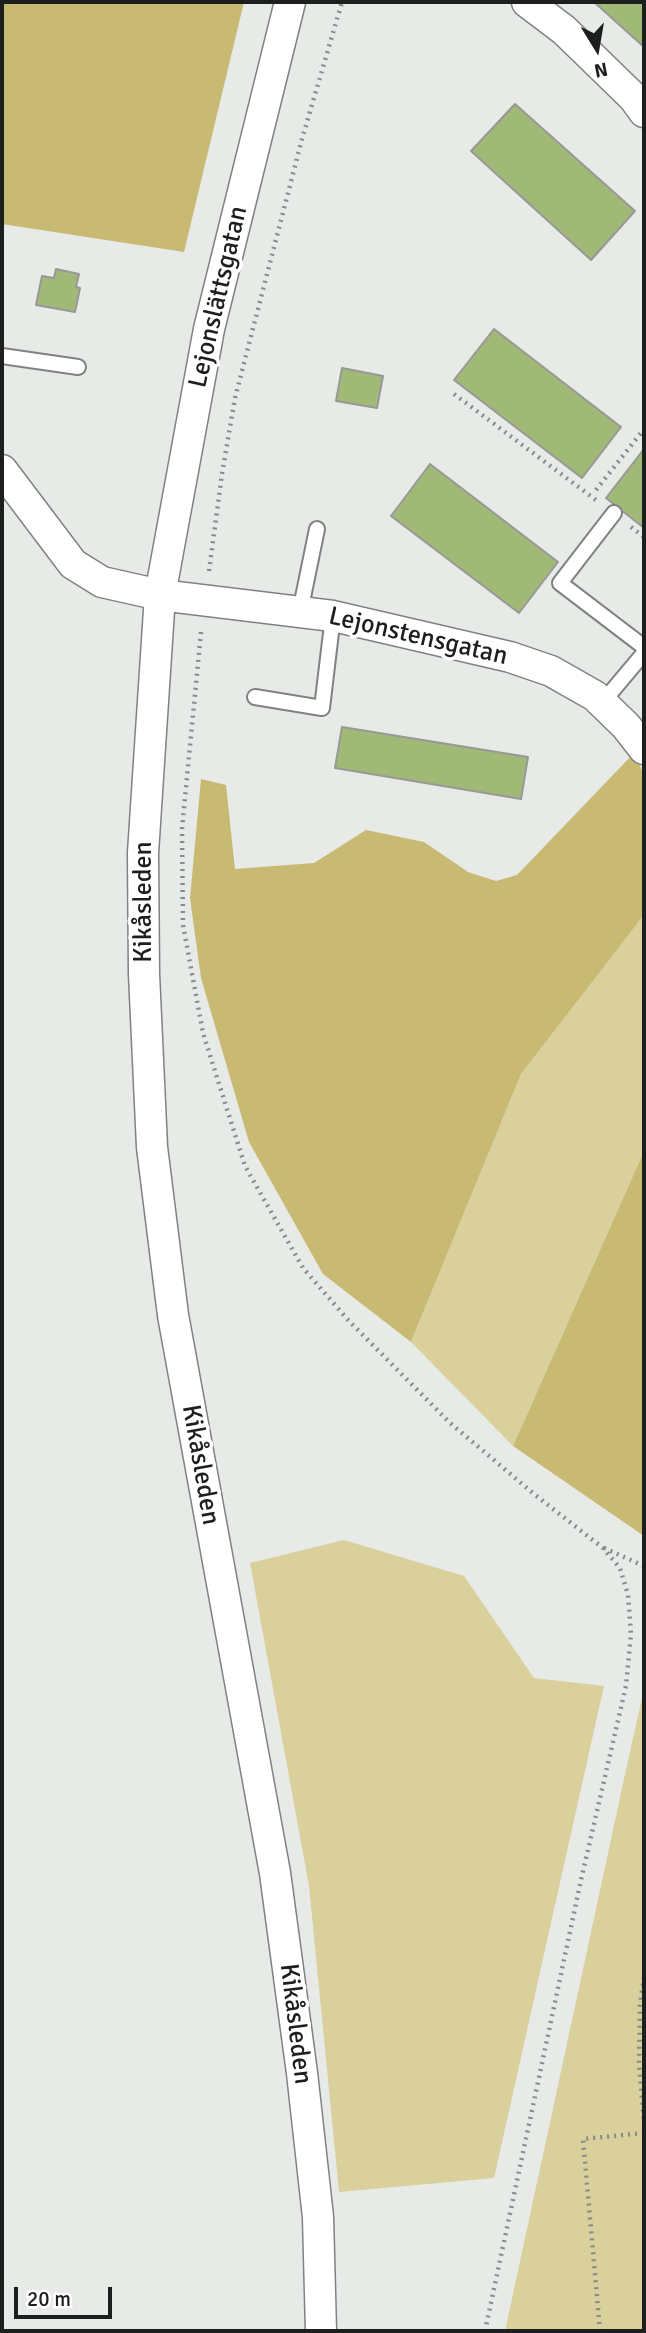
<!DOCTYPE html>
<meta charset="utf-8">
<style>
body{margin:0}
#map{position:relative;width:646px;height:2333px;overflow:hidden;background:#e7eae7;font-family:Signika,sans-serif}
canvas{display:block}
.frame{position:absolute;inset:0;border:4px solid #1d1f1e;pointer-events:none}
.north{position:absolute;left:562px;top:14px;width:70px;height:70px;-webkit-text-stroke:5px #fff;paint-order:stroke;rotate:169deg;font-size:19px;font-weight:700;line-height:28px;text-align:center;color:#1d1f1e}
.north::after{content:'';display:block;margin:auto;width:24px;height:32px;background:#1d1f1e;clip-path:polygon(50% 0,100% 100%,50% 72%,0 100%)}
.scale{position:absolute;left:14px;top:2287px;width:98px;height:32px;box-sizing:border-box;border:4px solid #1d1f1e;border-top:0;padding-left:9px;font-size:21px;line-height:24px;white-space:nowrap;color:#1d1f1e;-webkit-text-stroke:5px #fff;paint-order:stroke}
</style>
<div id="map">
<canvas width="646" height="2333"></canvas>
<div class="frame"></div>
<div class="north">N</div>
<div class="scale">20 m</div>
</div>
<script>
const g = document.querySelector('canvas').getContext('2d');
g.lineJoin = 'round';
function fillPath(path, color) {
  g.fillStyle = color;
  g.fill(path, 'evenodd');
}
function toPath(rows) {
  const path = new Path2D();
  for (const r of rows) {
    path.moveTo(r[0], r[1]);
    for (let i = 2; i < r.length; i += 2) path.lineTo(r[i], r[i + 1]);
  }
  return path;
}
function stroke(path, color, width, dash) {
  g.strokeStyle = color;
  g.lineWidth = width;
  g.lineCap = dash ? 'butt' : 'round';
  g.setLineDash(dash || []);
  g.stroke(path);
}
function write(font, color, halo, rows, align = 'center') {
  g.font = font + ' Signika,sans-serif';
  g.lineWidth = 7;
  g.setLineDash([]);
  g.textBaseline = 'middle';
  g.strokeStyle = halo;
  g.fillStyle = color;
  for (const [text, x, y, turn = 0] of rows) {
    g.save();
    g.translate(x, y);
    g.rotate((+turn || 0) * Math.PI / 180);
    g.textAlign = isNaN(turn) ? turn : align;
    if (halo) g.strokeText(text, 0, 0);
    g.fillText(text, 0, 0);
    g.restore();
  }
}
const green = toPath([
 [644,915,644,1151,513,1446,411,1342,521,1074],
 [344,1540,464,1576,534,1678,604,1686,494,2178,339,2192,309,1886,250,1563],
 [644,1689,644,2331,505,2331,624,1779]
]);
const forest = toPath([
 [2,2,244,2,184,252,2,224],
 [635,752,644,776,644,915,521,1074,411,1342,323,1274,249,1142,201,978,190,898,201,779,226,785,235,869,314,863,366,830,424,842,468,872,496,881,517,875],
 [644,1151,644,1536,513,1446]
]);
const building = toPath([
 [594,2,644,2,644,47,594,2],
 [515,104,635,211,591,260,471,151,515,104],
 [56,269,79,274,76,287,80,288,75,312,36,305,42,276,54,278,56,269],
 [494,329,621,427,582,478,454,380,494,329],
 [342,368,383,376,377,408,336,401,342,368],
 [644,449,644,528,606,498,644,449],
 [430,464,558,562,519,613,391,516,430,464],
 [342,727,528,757,521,799,335,768,342,727]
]);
const path = toPath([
 [454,394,596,500],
 [596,490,644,429],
 [631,527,644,537],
 [209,571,222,474,235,398,302,139,342,2],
 [201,632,182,829,183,925,203,1033,245,1166,303,1268,349,1321,449,1422,534,1494,603,1548,620,1568,628,1595,631,1634,626,1686,581,1880,485,2331],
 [604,1548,644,1566],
 [644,1977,640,2005,639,2064,644,2122],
 [600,2331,583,2139,644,2133]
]);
const lane = toPath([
 [2,356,78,367],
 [614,513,560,583,644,647],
 [300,612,317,529],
 [255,697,322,708,333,616],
 [602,703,644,653]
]);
const street = toPath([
 [290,2,209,329,160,595,143,853,144,974,152,1147,173,1315,275,1873,302,2073,318,2217,321,2331],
 [527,2,564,30,634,98,644,112],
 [2,470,73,564,102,582,160,595,333,616,510,657,551,671,595,696,626,726,644,749]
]);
const streetNames = [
 ["Lejonslättsgatan",219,297,-77],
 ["Lejonstensgatan",418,637,13],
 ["Kikåsleden",144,902,-90],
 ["Kikåsleden",200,1465,80],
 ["Kikåsleden",295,2024,83]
];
fillPath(green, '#dad09c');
fillPath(forest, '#c8ba73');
fillPath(building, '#a1b977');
stroke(building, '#979996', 2);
stroke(lane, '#7f8280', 18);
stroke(street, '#7f8280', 33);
stroke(path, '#888b89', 4.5, [2, 5]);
stroke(lane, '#fff', 14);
stroke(street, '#fff', 30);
write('26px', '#1d1f1e', '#fff', streetNames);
</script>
